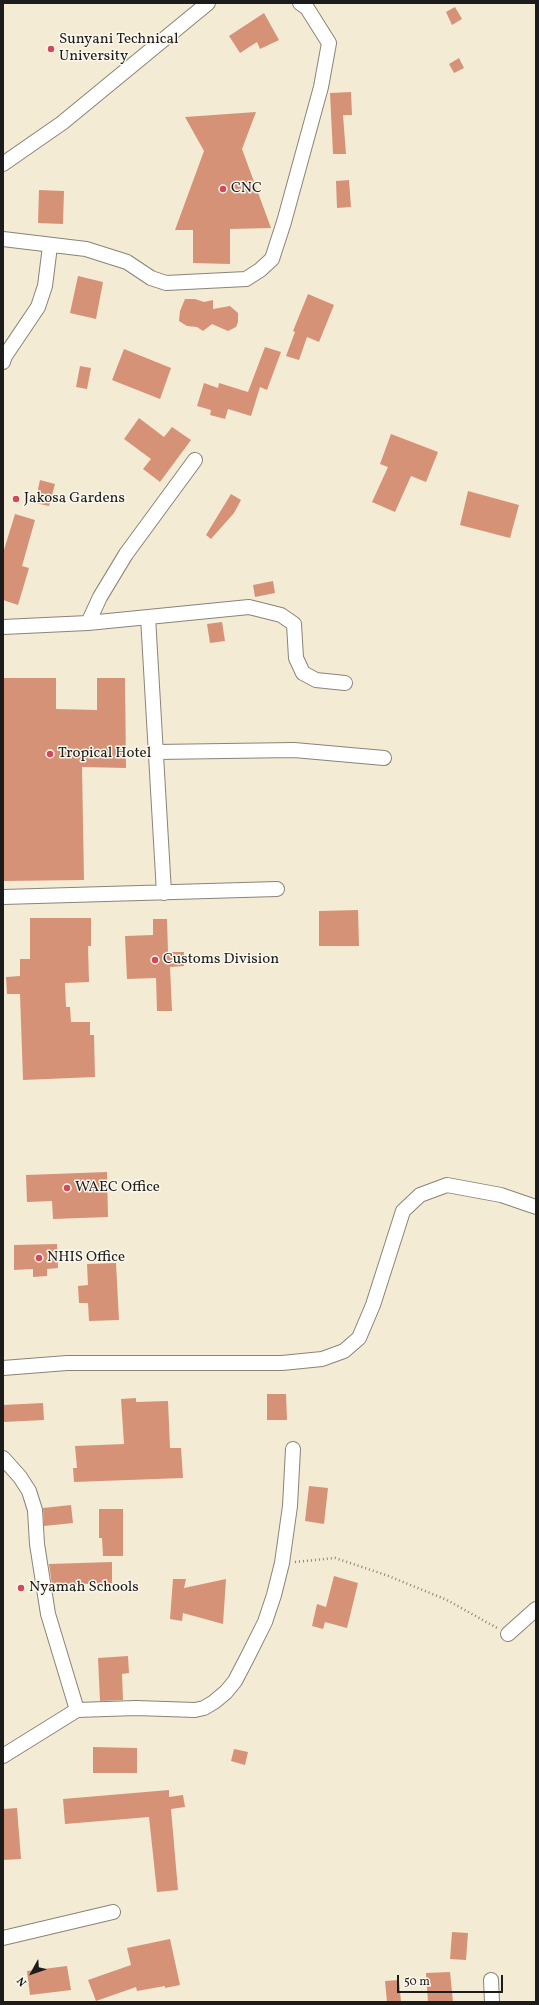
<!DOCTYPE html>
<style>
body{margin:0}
#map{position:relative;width:539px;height:2005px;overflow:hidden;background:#f4ebd5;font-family:Vollkorn,serif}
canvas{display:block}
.frame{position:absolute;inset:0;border:4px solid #1c1c1c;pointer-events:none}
.north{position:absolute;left:12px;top:1953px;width:40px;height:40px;-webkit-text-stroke:3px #fbf7ec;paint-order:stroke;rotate:230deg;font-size:11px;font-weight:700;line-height:16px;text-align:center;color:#1c1c1c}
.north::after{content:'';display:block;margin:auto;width:14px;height:18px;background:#1c1c1c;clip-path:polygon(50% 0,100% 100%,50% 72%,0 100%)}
.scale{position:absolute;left:397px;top:1975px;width:106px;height:18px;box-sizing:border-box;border:2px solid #1c1c1c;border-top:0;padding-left:5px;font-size:12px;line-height:14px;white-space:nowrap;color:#1c1c1c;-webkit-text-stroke:3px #fbf7ec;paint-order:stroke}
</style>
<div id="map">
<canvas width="539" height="2005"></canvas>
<div class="frame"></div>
<div class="north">N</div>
<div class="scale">50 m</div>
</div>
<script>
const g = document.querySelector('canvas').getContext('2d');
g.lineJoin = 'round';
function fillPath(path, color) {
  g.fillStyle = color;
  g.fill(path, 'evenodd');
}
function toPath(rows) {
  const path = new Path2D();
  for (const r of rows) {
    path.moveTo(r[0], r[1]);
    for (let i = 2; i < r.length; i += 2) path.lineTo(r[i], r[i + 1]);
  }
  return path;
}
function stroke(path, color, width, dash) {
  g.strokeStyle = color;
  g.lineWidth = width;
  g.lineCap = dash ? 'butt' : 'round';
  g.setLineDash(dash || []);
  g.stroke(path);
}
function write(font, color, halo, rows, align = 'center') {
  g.font = font + ' Vollkorn,serif';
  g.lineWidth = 3;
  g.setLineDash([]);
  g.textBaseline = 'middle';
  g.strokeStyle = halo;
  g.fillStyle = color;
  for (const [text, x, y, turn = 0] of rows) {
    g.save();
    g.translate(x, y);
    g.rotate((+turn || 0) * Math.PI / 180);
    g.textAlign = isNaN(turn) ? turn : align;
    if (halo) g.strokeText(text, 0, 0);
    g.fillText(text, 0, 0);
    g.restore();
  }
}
const building = toPath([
 [455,7,462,19,452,25,446,12],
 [264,13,279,40,260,49,257,42,240,53,229,36],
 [459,58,464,68,454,73,449,64],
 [351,92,352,115,343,115,346,154,333,154,330,93],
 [256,112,242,149,271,228,230,229,230,264,193,263,193,230,175,230,204,151,185,117],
 [349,180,351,207,337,208,336,181],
 [39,190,64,191,63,224,38,223],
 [78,276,103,282,96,319,70,313],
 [308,294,334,305,319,342,307,337,299,360,286,356,295,332,293,331],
 [185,299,195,299,204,302,213,300,213,309,230,306,238,313,238,322,236,327,228,331,212,324,203,331,197,327,187,326,179,321,180,311],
 [265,347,281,352,267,390,260,387,251,416,228,409,225,419,210,415,211,410,197,406,204,383,218,388,219,383,248,392],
 [124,349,171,368,160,399,112,380],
 [80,366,91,368,87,389,76,387],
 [139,418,164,437,172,427,191,440,160,482,143,469,151,459,124,439],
 [391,434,438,452,426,482,411,476,395,512,372,502,388,467,380,464],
 [40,480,55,484,49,506,35,503],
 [468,491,519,505,510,538,460,525],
 [231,494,241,500,234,513,211,539,206,535],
 [15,514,35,520,22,566,29,568,18,605,3,600,3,553],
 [273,581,275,593,255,597,253,585],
 [222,622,225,641,210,643,207,624],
 [3,678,56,678,56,709,97,710,97,678,125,678,126,768,82,767,84,880,3,881],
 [358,910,359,946,319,946,319,911],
 [30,918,91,918,91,946,88,946,89,982,65,983,66,1007,70,1007,71,1022,90,1022,90,1035,94,1035,95,1077,23,1080,20,994,7,994,6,977,20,976,20,959,30,959],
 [153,919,167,919,168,952,184,952,184,966,170,967,172,1011,157,1011,156,978,127,979,125,936,153,935],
 [107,1172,108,1217,53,1219,52,1201,27,1202,26,1175],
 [57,1244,58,1268,47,1269,47,1276,33,1277,33,1269,14,1270,14,1245],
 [116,1263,119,1320,89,1321,88,1303,79,1303,78,1286,88,1285,87,1264],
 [267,1394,286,1394,287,1420,267,1420],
 [136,1398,136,1402,168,1401,170,1448,181,1448,183,1478,74,1482,73,1468,77,1468,75,1446,124,1444,121,1399],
 [43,1403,44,1420,3,1422,3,1405],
 [309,1486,328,1488,324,1524,305,1521],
 [71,1505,73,1523,44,1526,43,1508],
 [99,1509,123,1509,123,1556,103,1556,102,1538,99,1538],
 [112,1562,112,1583,52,1585,49,1564],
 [334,1576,358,1583,347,1628,325,1622,323,1629,312,1626,317,1604,326,1607],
 [173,1579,186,1579,184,1588,226,1579,223,1624,183,1613,182,1621,170,1619],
 [128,1656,129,1673,122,1674,123,1700,100,1701,98,1658],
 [93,1747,137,1748,137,1773,93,1773],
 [234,1749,248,1752,245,1765,231,1761],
 [169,1790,169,1797,183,1795,185,1807,171,1809,178,1890,157,1892,149,1817,65,1824,63,1799],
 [17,1808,21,1859,3,1860,3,1809],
 [452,1932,468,1933,466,1960,450,1959],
 [170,1939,180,1985,165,1988,165,1986,137,1991,136,1987,96,2001,88,1980,131,1965,127,1948],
 [67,1966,71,1990,30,1995,27,1971],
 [450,1972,453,2002,428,2002,426,1973],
 [399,1980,401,2002,387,2002,385,1981]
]);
const path = toPath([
 [295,1562,335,1558,386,1575,447,1600,497,1628]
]);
const minor = toPath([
 [3,164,62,123,208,3],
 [3,239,86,249,127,262,151,278,166,283,246,279,260,270,272,259,284,222,321,87,329,43,307,8,300,3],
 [3,362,5,356,38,307,45,286,50,246],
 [148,617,164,893],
 [88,623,100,597,126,554,195,460],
 [3,627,88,623,249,607,281,615,294,624,296,658,303,673,316,680,345,683],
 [156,752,294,750,384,758],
 [3,897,277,889],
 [3,1368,67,1363,282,1363,322,1359,344,1351,359,1338,373,1305,403,1211,420,1195,447,1185,501,1195,536,1207],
 [3,1458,20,1477,29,1491,35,1510,37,1544,48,1614,77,1710],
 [508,1634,536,1609],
 [3,1756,77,1710,136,1708,195,1710,204,1708,214,1702,226,1692,235,1681,248,1656,265,1622,274,1595,282,1563,290,1506,293,1449],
 [3,1938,113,1912],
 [491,1980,492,2002]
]);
const markers = [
 [51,49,4,"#d1495b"],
 [223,189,4,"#d1495b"],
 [16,499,4,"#d1495b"],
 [50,754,4,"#d1495b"],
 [155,960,4,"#d1495b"],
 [67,1188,4,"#d1495b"],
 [39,1258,4,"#d1495b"],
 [21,1588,4,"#d1495b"]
];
const poiNames = [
 ["Sunyani Technical",59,40],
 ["University",59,57],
 ["CNC",231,189],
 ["Jakosa Gardens",24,499],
 ["Tropical Hotel",58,754],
 ["Customs Division",163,960],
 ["WAEC Office",75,1188],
 ["NHIS Office",47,1258],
 ["Nyamah Schools",29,1588]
];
fillPath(building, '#d69277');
stroke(minor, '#888478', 16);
stroke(path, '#888478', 2.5, [1, 3]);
stroke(minor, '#fff', 14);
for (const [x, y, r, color] of markers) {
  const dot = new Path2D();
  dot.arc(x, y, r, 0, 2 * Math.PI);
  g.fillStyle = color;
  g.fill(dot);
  stroke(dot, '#fbf7ec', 1.5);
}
write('15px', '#1c1c1c', '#fbf7ec', poiNames, 'left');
</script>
